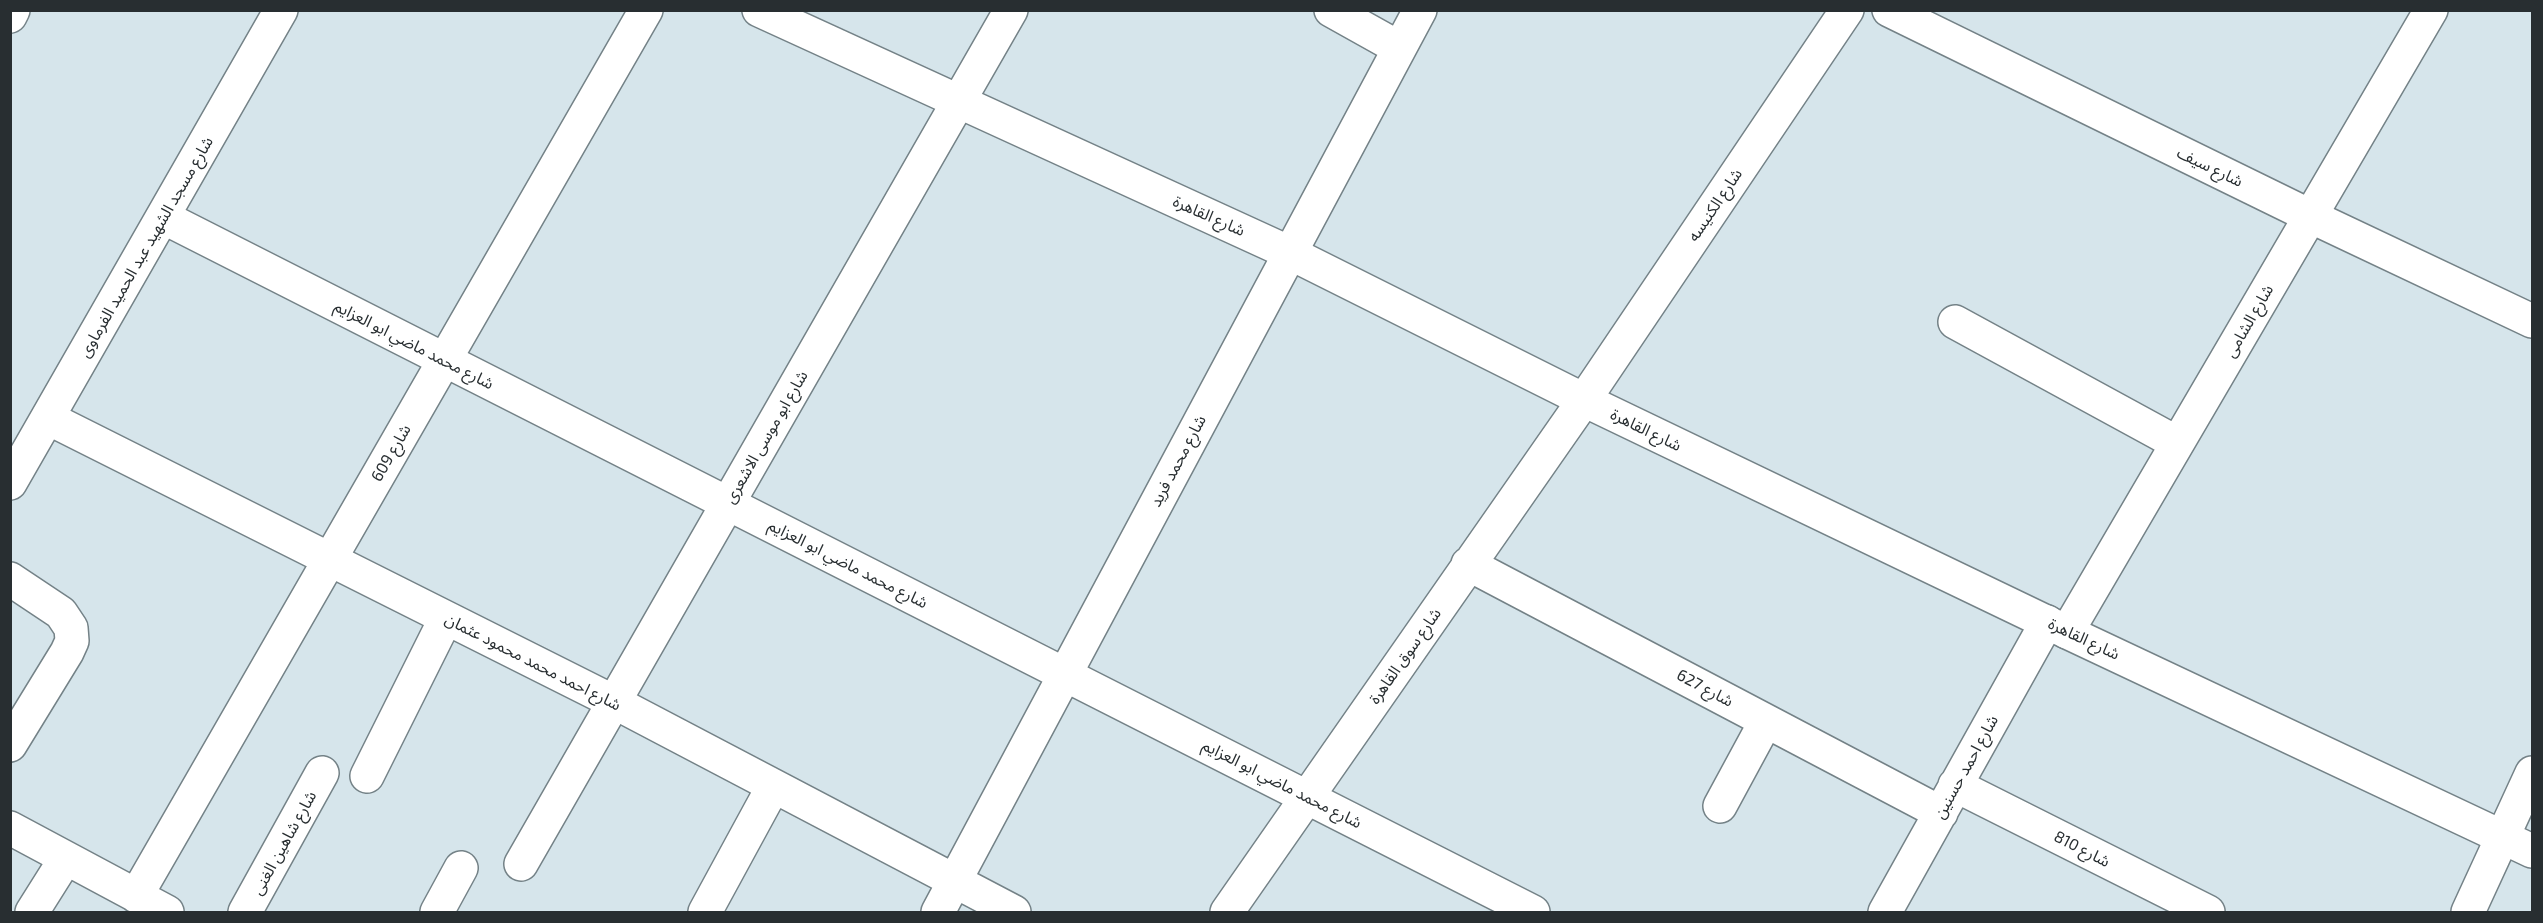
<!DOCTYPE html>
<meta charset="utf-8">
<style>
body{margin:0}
#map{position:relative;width:2543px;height:923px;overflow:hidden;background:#d6e5eb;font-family:"Exo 2",sans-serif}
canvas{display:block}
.frame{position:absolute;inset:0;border:12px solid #282e31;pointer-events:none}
</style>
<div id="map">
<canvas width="2543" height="923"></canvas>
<div class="frame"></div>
</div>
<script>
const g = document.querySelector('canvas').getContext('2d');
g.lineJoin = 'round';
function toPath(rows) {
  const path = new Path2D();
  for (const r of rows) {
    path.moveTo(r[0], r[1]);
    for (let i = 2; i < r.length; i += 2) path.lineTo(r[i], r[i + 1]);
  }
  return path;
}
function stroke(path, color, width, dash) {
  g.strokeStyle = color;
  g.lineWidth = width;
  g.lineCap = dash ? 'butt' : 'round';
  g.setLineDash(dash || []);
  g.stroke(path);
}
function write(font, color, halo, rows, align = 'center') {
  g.font = font + ' "Exo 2","Noto Sans Arabic",sans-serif';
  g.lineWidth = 6;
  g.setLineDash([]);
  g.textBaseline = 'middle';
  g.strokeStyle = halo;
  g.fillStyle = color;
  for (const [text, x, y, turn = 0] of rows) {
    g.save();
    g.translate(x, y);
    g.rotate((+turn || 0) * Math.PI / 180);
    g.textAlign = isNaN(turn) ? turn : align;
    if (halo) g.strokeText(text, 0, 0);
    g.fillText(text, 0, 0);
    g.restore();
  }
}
const street = toPath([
 [1331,10,1399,48],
 [1889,10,2310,216,2532,321],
 [163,217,1533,912],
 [1955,322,2177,443],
 [48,418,614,702,1014,912],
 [10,483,281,10],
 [1468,564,1941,813],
 [10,579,61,613,71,628,72,641,67,652,10,745],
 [2067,632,2431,10],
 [367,776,446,618],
 [1955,785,2208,912],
 [1720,806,1766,721],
 [10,828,167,912],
 [521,864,1011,10],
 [136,896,646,10],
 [32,912,66,858],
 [245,912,322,773],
 [437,912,461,868],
 [705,912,773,787],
 [938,912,1420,10],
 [1227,912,1584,400,1847,10],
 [1885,912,2047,622],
 [2468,912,2532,773]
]);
const secondary = toPath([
 [759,10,1290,253,1584,400,2067,632,2532,851],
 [10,16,13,10]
]);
const streetNames = [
 ["شارع سيف",2210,167,26],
 ["شارع الكنيسه",1715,205,-56],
 ["شارع القاهرة",1209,216,24],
 ["شارع مسجد الشهيد عبد الحميد الفرماوى",146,247,-60],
 ["شارع الشامى",2249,321,-60],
 ["شارع محمد ماضي ابو العزايم",414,345,27],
 ["شارع القاهرة",1646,430,26],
 ["شارع ابو موسى الاشعرى",766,437,-60],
 ["شارع 609",391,453,-60],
 ["شارع محمد فريد",1178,461,-62],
 ["شارع محمد ماضي ابو العزايم",848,564,27],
 ["شارع القاهرة",2084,639,25],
 ["شارع سوق القاهرة",1405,656,-55],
 ["شارع احمد محمد محمود عثمان",533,662,27],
 ["شارع 627",1705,688,28],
 ["شارع احمد حسنين",1966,767,-61],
 ["شارع محمد ماضي ابو العزايم",1282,784,27],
 ["شارع شاهين الغنى",284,843,-61],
 ["شارع 810",2082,849,27]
];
stroke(street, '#748287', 36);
stroke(secondary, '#748287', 36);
stroke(street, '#fff', 33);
stroke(secondary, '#fff', 33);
write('16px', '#282e31', '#fff', streetNames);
</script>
